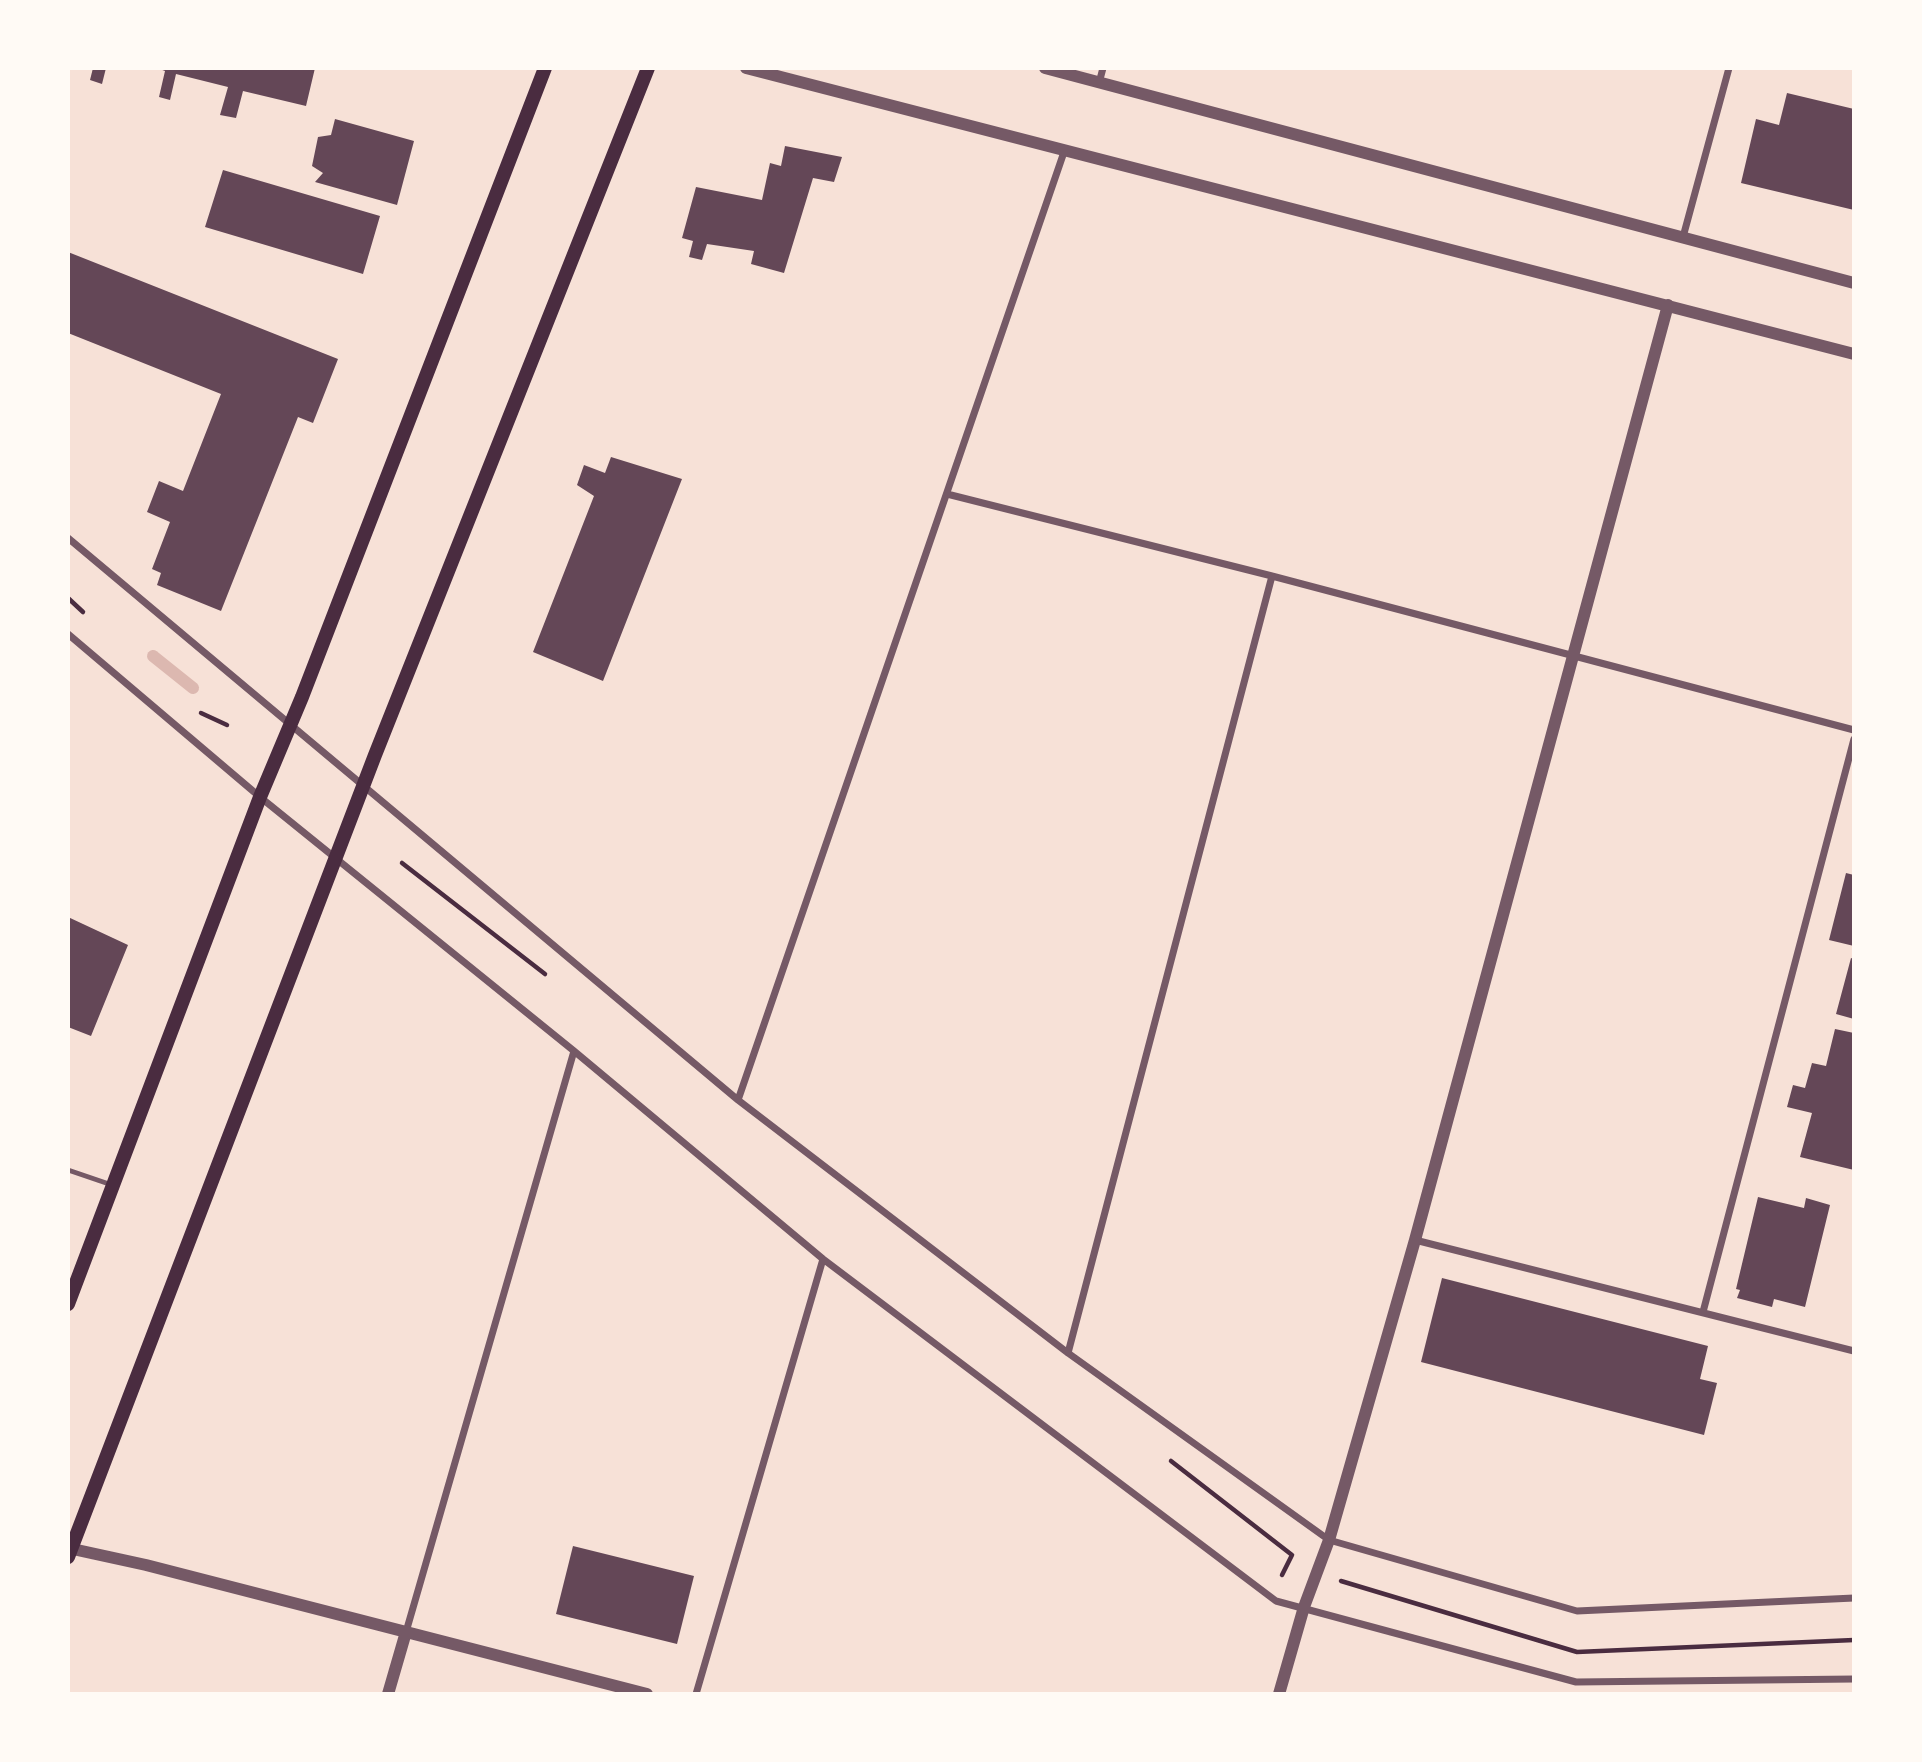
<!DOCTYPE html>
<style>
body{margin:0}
#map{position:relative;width:1922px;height:1762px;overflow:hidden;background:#f7e1d7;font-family:"Golos Text",sans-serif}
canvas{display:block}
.frame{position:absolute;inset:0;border:70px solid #fffaf5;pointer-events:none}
</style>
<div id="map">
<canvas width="1922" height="1762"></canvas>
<div class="frame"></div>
</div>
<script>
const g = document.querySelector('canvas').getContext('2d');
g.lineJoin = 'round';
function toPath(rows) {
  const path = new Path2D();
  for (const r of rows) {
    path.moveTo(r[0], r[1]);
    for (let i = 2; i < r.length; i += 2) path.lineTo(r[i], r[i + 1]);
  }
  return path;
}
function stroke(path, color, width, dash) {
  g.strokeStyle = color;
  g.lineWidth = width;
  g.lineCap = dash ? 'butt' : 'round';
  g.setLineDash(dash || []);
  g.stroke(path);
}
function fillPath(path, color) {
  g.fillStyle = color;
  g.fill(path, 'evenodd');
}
const stream = toPath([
 [153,656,193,688]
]);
const building = toPath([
 [93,68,106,68,102,84,90,80],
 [157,68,315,68,306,106,243,91,236,118,220,115,228,87,176,74,170,100,159,97,165,71],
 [1787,93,1854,109,1854,210,1741,183,1756,119,1779,125],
 [335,119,414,141,397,205,315,182,323,173,312,166,318,137,331,135],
 [785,146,842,157,834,182,813,178,784,273,751,264,754,251,707,244,702,260,689,257,693,241,682,238,696,187,762,200,770,163,781,166],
 [223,170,380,216,363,274,205,227],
 [68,252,338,359,313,423,298,417,221,611,157,585,161,573,152,569,170,522,147,512,159,481,183,491,221,394,68,333],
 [611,457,682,479,603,681,533,652,594,496,577,485,584,465,605,473],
 [1846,873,1854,875,1854,946,1829,940],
 [68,917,128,945,91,1036,68,1027],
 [1851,958,1854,959,1854,1019,1836,1014],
 [1835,1029,1854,1033,1854,1170,1800,1157,1812,1113,1787,1107,1793,1085,1805,1088,1812,1063,1826,1066],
 [1758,1197,1804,1208,1806,1198,1830,1205,1805,1307,1774,1299,1772,1307,1737,1298,1740,1290,1736,1289],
 [1442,1278,1708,1346,1700,1379,1717,1383,1704,1435,1421,1362],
 [573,1546,694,1576,677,1644,556,1614]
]);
const path = toPath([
 [68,598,83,612],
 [201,713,227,725],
 [402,863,545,974],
 [1171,1461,1292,1555],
 [1282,1575,1292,1555],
 [1341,1581,1577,1652,1854,1640]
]);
const service = toPath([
 [68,1170,112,1185]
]);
const minor = toPath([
 [1099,83,1103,68],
 [1683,237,1729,68],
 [947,494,1272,576,1854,730],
 [68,538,738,1100,1068,1353,1329,1540,1577,1611,1854,1598],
 [68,634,260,797,574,1051,823,1259,1276,1601,1576,1682,1854,1679],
 [738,1100,1064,152],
 [1415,1240,1854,1351],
 [1703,1312,1854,739],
 [1068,1353,1272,576],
 [406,1632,574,1051],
 [696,1694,823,1259]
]);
const tertiary = toPath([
 [746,68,1854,354],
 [1045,68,1854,283],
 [68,1548,146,1565,647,1694],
 [388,1694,406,1632],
 [1279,1694,1304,1607,1329,1540,1415,1240,1668,305]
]);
const secondary = toPath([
 [68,1304,260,797,302,697,545,68],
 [68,1557,375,755,648,68]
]);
stroke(stream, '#dcb8b0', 12);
fillPath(building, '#644757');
stroke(path, '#4a2c40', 4.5);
stroke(service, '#755966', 5);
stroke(minor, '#755966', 7);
stroke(tertiary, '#755966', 12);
stroke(secondary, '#4a2c40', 14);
</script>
